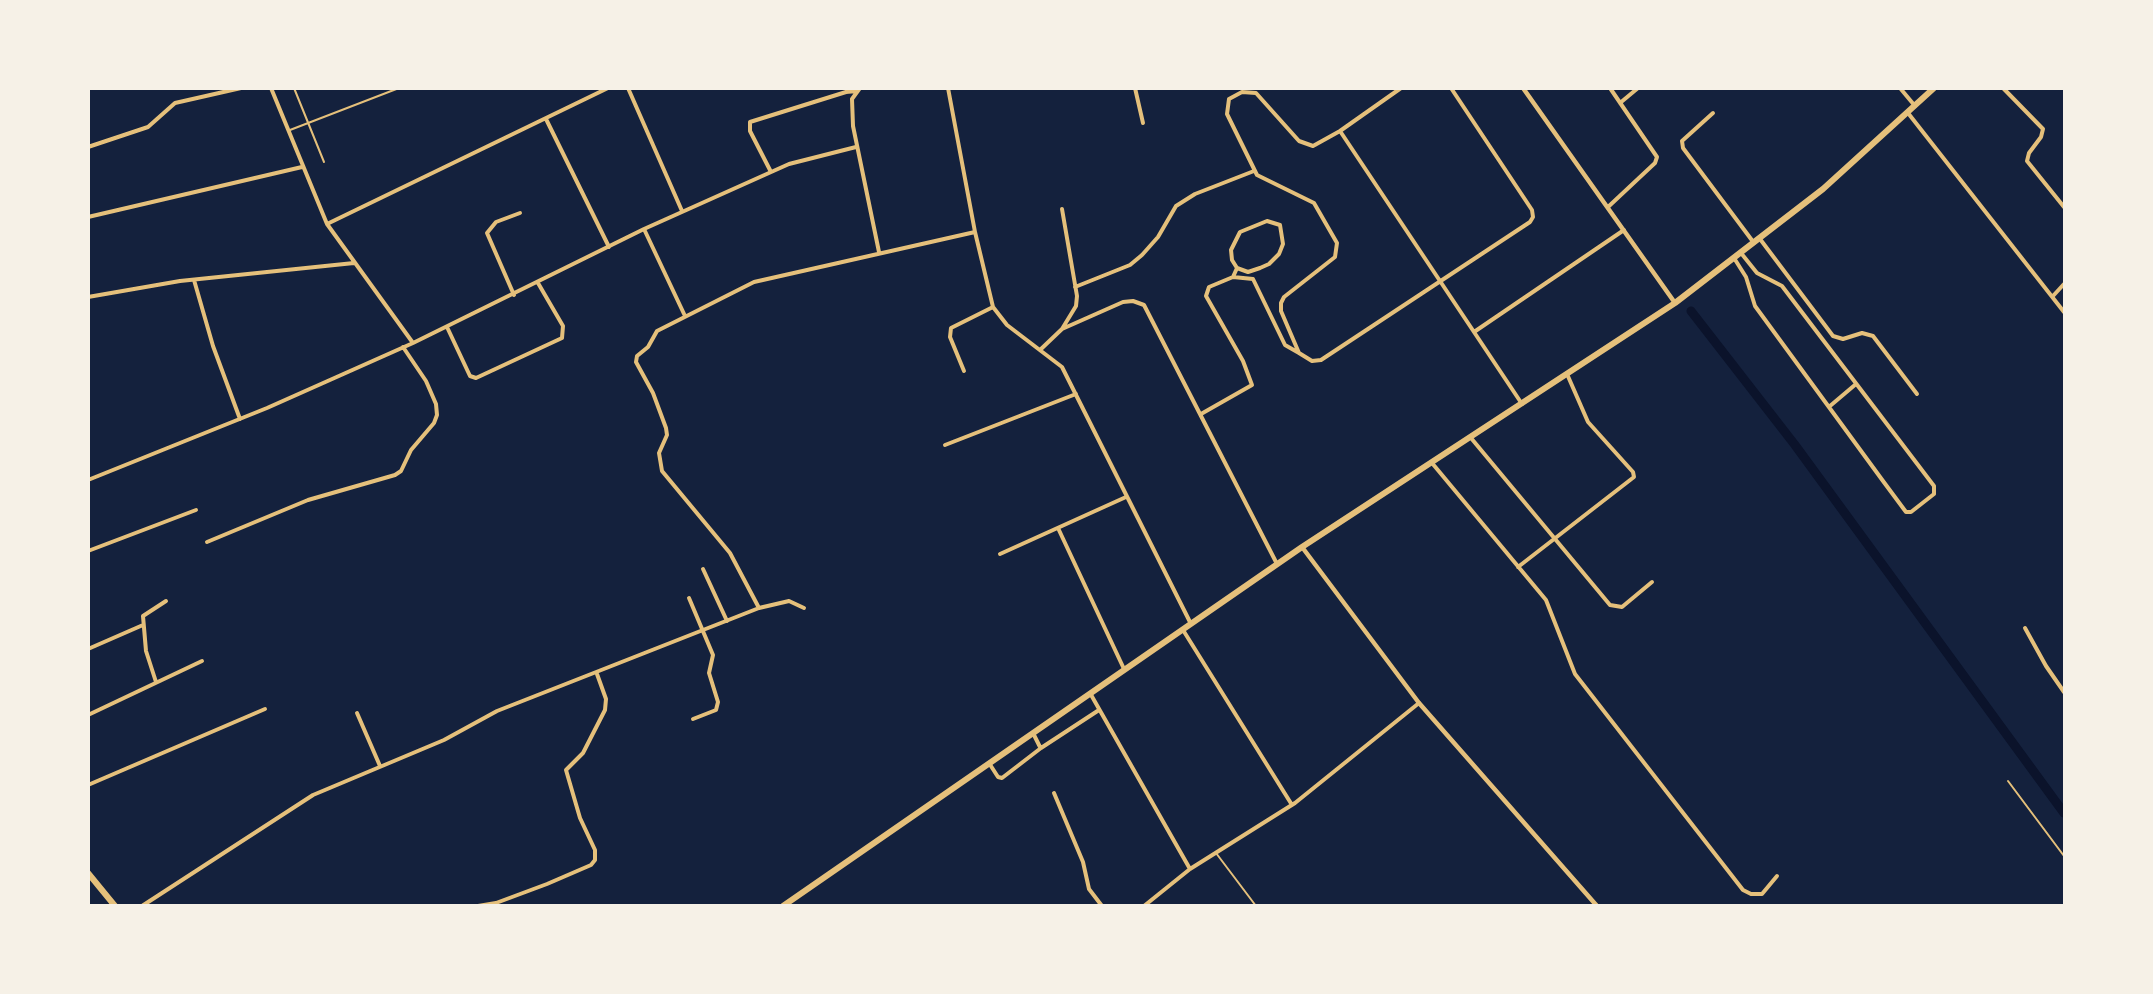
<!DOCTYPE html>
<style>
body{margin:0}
#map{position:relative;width:2153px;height:994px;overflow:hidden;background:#14213d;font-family:"Exo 2",sans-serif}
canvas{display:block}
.frame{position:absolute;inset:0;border:90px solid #f6f1e7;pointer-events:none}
</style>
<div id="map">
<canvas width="2153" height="994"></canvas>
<div class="frame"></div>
</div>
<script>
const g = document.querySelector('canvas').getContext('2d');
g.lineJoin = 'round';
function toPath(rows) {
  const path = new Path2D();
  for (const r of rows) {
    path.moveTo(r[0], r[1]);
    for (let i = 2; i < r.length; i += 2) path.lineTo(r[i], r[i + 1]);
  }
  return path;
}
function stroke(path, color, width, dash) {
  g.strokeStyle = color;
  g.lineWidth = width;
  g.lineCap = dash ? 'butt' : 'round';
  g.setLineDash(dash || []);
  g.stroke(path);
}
const canal = toPath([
 [1691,311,1795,445,2064,813]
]);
const service = toPath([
 [294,88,324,162],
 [290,130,399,88],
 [2008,781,2064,856],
 [1216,853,1256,906]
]);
const minor = toPath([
 [271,88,327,224,413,343],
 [628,88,682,211],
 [860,88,852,99,853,126,879,252],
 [948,88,975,232,993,307,1007,325,1062,367,1191,624],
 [1135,88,1143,123],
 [1401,88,1340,131,1313,146,1299,141,1256,93,1242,92,1229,99,1227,114,1257,175,1314,203,1337,243,1335,257,1284,297,1281,303,1281,311,1299,353,1312,361,1321,360,1530,222,1533,217,1532,210,1451,88],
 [1900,88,1915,106],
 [2003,88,2043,129,2041,137,2029,153,2027,161,2064,207],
 [1620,103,1638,88],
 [1713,113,1682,141,1683,148,1754,243],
 [1908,113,2064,312],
 [546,119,609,247],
 [1340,131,1522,404],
 [88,147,148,127,175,103,241,88],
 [771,172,750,131,750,122,846,92,857,91],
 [1608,207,1655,163,1657,157,1610,88],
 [88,217,302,167],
 [327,224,608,88],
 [644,229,685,316],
 [1760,239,1833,336,1843,339,1862,333,1873,336,1917,394],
 [1734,258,1746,277,1755,306,1883,481,1906,512,1911,512,1934,494,1934,486,1782,286,1757,273,1741,253],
 [1233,277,1237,268,1232,260,1231,250,1240,232,1267,221,1280,225,1283,244,1279,254,1269,264,1260,268,1248,272,1237,268],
 [194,280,213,346,240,419],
 [1075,287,1130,265,1142,255,1158,237,1176,206,1195,194,1254,171],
 [514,295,487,233,496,222,520,213],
 [2053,296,2064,284],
 [88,297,180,281,354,263],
 [447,327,470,376,476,378,562,338,563,326,538,283],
 [1062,329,1123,302,1133,301,1144,305,1277,564],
 [1474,332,1624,230],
 [1040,350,1062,329,1076,306,1077,296,1062,209],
 [964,371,950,337,951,328,993,307],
 [1830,406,1856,384],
 [1201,414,1252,385,1243,361,1206,296,1209,287,1233,277,1253,279,1285,345,1299,353],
 [1471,438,1610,605,1622,607,1652,582],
 [945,445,1076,394],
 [1432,463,1546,600,1575,674,1743,890,1751,894,1762,894,1777,876],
 [88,480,267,408,413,343,644,229,789,164,856,147],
 [1058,528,1124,669],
 [207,542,308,500,395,475,401,471,411,450,434,423,437,415,436,404,426,381,403,347],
 [88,551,196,510],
 [1000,554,1126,497],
 [1518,567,1634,477,1633,472,1588,422,1567,374],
 [703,569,727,621],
 [689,598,713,655,709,673,718,702,716,710,693,719],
 [759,608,730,553,662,471,659,453,667,435,666,428,653,393,636,362,637,356,648,347,657,331,754,282,975,232],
 [2025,628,2046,666,2064,692],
 [1183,630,1292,805],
 [88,649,143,625],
 [156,682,146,651,143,616,166,601],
 [1090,693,1190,869],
 [357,713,380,766],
 [88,715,202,661],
 [1033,733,1040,747],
 [989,763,998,777,1002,778,1041,748,1099,710],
 [88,785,265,709],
 [1054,793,1083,862,1089,889,1102,906],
 [142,906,313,795,444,740,497,711,759,608,789,601,804,608],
 [478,906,496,903,547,884,591,865,595,860,595,850,580,818,566,770,583,753,605,710,606,699,597,674],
 [1144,906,1190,869,1295,803,1419,703]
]);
const tertiary = toPath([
 [1523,88,1675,303],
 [1302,547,1419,703,1597,906]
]);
const primary = toPath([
 [88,873,115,906],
 [783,906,1302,547,1675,303,1823,189,1934,88]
]);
stroke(canal, '#0b132b', 9);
stroke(service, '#e5c07b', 2);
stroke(minor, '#e5c07b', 4);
stroke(tertiary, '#e5c07b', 4.5);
stroke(primary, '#e5c07b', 6);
</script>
